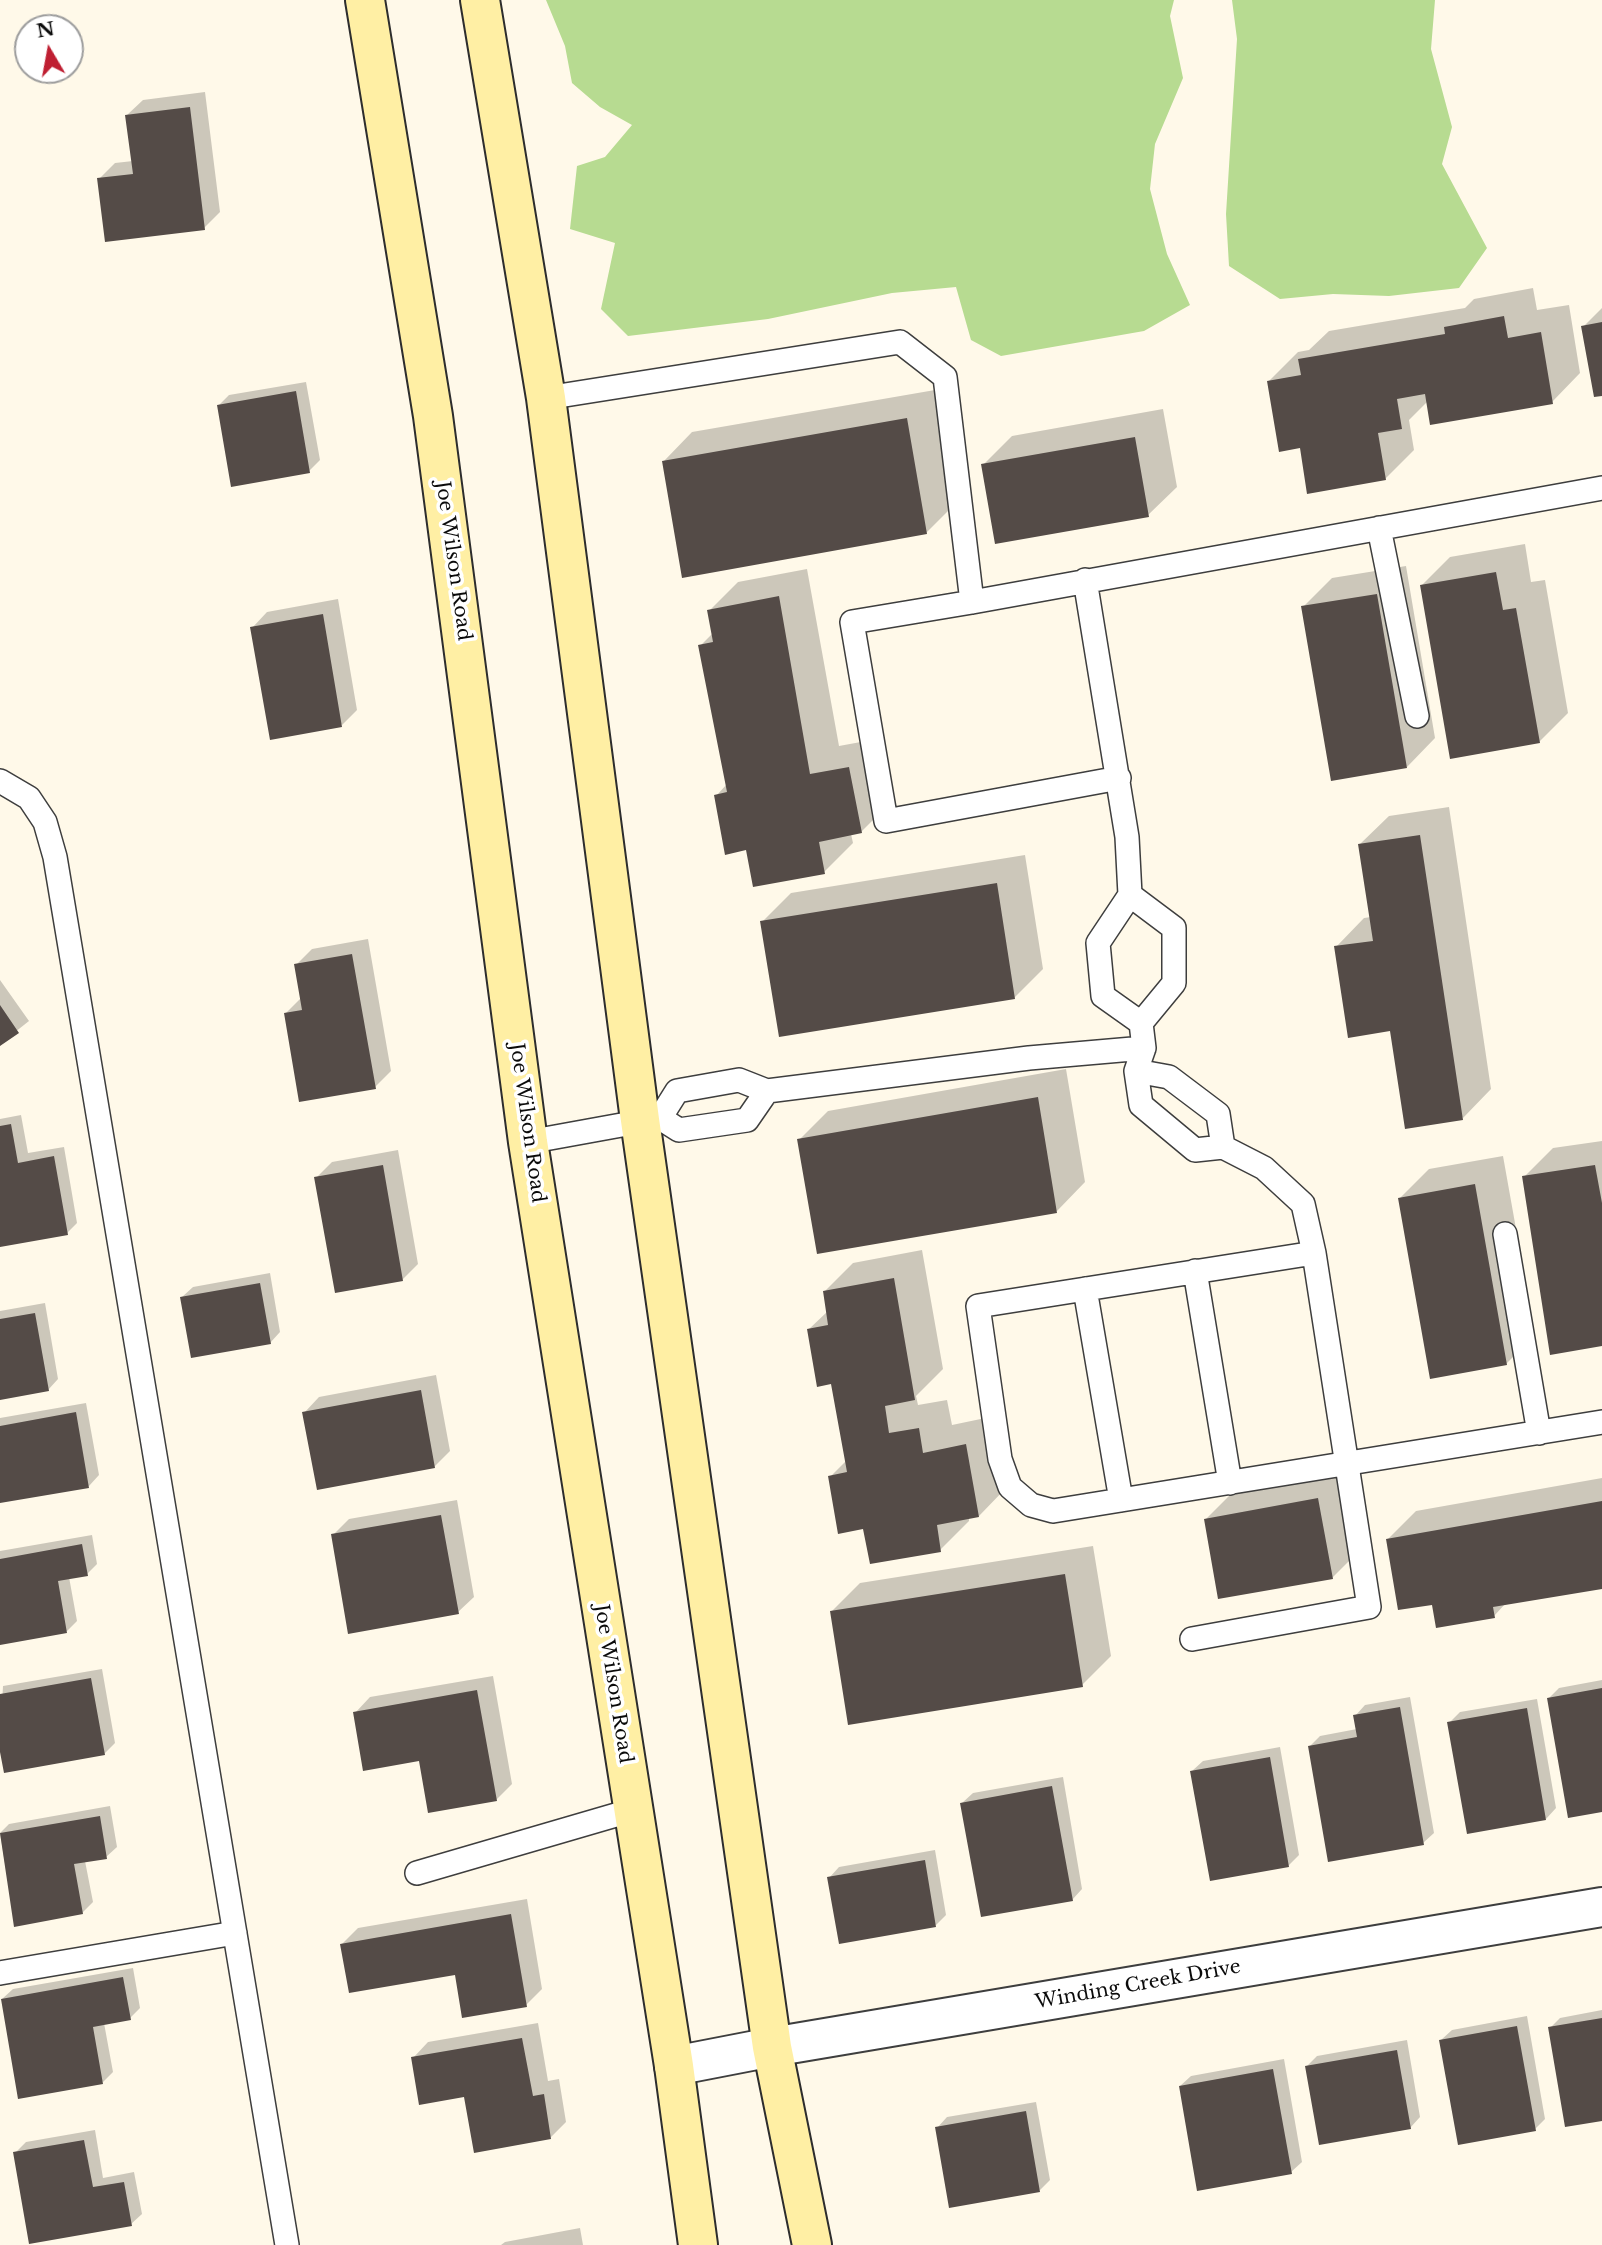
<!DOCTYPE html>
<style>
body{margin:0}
#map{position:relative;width:1602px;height:2245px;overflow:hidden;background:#fff9e9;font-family:"Libre Baskerville",serif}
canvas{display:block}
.north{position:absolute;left:14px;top:14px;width:70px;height:70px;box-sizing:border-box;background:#fff;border:2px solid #9d9d9d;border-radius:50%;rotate:350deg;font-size:19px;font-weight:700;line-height:28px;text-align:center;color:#0b0b0b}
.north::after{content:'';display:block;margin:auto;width:24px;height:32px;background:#bf1f32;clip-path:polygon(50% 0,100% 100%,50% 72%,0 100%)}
</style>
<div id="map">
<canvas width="1602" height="2245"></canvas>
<div class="north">N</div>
</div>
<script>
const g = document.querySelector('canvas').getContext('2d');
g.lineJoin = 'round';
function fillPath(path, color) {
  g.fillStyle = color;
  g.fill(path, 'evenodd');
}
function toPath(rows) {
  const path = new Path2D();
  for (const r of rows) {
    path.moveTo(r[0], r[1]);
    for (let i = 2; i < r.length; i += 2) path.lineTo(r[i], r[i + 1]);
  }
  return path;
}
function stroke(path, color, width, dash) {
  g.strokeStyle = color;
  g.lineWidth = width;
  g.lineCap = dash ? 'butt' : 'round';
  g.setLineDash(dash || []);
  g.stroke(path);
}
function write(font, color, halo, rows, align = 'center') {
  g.font = font + ' "Libre Baskerville",serif';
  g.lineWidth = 7;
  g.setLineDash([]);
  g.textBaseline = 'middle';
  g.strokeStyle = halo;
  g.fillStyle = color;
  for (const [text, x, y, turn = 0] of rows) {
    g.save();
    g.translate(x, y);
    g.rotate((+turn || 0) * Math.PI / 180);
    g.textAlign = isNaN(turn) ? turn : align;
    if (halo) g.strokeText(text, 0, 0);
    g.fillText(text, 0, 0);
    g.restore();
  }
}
const forest = toPath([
 [546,0,1174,0,1170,16,1183,78,1155,144,1150,189,1167,254,1190,305,1144,331,1001,356,971,340,956,287,892,293,768,319,628,336,601,309,615,243,570,229,577,166,605,157,632,125,600,107,572,83,565,46],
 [1232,0,1435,0,1431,49,1452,127,1442,164,1487,248,1459,288,1389,296,1333,294,1280,299,1229,266,1226,214,1237,39]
]);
const shadow = toPath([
 [205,92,220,212,204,228,99,179,115,163,133,161,127,115,143,100],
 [1533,288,1537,310,1569,305,1580,373,1552,402,1428,401,1409,420,1414,450,1385,479,1301,446,1269,381,1298,352,1309,350,1329,331,1465,308,1474,299],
 [1602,308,1602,394,1583,327],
 [306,382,320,460,309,471,218,406,229,395],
 [935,390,955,504,926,533,664,461,692,432],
 [1163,409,1177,487,1148,515,983,465,1012,436],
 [1525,544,1531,582,1545,580,1568,713,1539,742,1422,585,1450,557],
 [1406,566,1435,738,1407,767,1303,607,1332,578],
 [807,569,839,746,877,739,890,803,861,832,851,834,853,843,824,872,747,848,716,796,727,784,700,646,713,633,709,611,738,582],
 [338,599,357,710,342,725,252,628,267,612],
 [1449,807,1491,1089,1463,1118,1391,1029,1336,947,1364,918,1371,917,1360,844,1389,816],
 [1025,855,1043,969,1014,998,762,922,791,893],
 [368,939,391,1071,375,1087,286,1013,302,997,296,965,312,949],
 [0,980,29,1021,0,1044],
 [1066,1069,1085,1182,1057,1211,799,1140,828,1111],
 [21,1115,28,1153,64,1147,77,1223,67,1233,0,1245,0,1119],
 [1602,1141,1602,1344,1524,1177,1553,1148],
 [398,1150,418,1264,402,1280,316,1178,332,1162],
 [1503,1156,1535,1335,1506,1364,1400,1198,1429,1169],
 [922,1250,943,1369,916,1396,918,1405,947,1400,952,1425,995,1416,1007,1487,979,1516,969,1518,969,1521,940,1550,865,1527,830,1477,846,1461,832,1382,808,1330,828,1311,824,1292,853,1263],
 [270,1273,280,1332,270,1343,182,1297,193,1287],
 [45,1303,58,1379,48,1390,0,1398,0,1311],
 [436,1375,450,1451,434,1467,304,1413,319,1397],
 [86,1403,99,1475,89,1486,0,1502,0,1418],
 [1347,1471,1361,1549,1332,1578,1206,1519,1235,1490],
 [1602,1478,1602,1587,1506,1603,1494,1616,1433,1603,1388,1539,1416,1511],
 [457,1500,474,1597,458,1612,333,1535,349,1519],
 [92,1535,97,1564,87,1574,69,1577,77,1621,67,1631,0,1640,0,1551],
 [1093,1546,1111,1656,1082,1685,831,1612,860,1583],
 [102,1669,115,1743,104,1754,0,1742,3,1686],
 [493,1676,512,1784,496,1800,421,1759,355,1713,370,1697],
 [1602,1680,1602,1810,1549,1698,1559,1688],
 [1410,1697,1434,1833,1423,1843,1310,1746,1320,1736,1357,1729,1355,1716,1365,1705],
 [1537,1699,1556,1808,1546,1819,1449,1723,1460,1712],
 [1280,1747,1299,1855,1288,1866,1192,1771,1203,1761],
 [1063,1777,1082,1889,1072,1900,962,1803,973,1793],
 [110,1806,117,1847,106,1857,85,1861,93,1902,82,1913,15,1925,0,1833,9,1824],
 [935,1850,946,1915,936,1925,829,1878,839,1867],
 [527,1899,542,1989,526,2005,456,1973,342,1944,358,1928],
 [133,1968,140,2008,130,2018,104,2023,113,2072,103,2082,2,1999,13,1989],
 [1602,2010,1602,2119,1550,2028,1560,2018],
 [1527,2016,1545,2119,1535,2129,1441,2040,1452,2030],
 [538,2023,548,2081,559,2079,566,2122,551,2137,466,2095,413,2058,428,2042],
 [1407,2040,1420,2117,1410,2128,1306,2067,1317,2056],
 [1284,2059,1302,2162,1291,2172,1180,2086,1191,2076],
 [1036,2102,1050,2180,1040,2190,937,2128,947,2117],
 [95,2130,103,2178,134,2172,142,2214,131,2224,15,2153,26,2142],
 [580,2228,583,2245,501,2245,505,2242]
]);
const building = toPath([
 [190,107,205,230,105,242,97,178,133,174,125,115],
 [1504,316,1508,338,1541,332,1553,404,1430,425,1425,394,1397,399,1402,429,1378,433,1386,480,1307,494,1300,448,1279,452,1267,381,1301,375,1298,359,1445,334,1444,327],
 [1602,322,1602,396,1594,397,1581,326],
 [296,391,310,473,231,487,217,405],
 [907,418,927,534,682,578,662,461],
 [1135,437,1149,517,995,544,981,464],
 [1496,572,1503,610,1516,608,1540,743,1450,759,1420,585],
 [1377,594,1407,768,1331,781,1301,606],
 [779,596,810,774,849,767,862,833,819,842,825,874,753,887,746,850,725,855,714,795,727,792,698,645,713,642,707,610],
 [323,614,342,727,270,740,250,627],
 [1420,835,1463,1120,1405,1129,1390,1031,1348,1038,1334,946,1373,941,1358,844],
 [997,883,1015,999,779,1037,760,921],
 [352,954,376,1089,299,1102,284,1013,302,1010,294,964],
 [0,1005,19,1033,0,1046],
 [1038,1097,1057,1213,817,1254,797,1139],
 [11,1124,18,1163,54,1156,68,1235,0,1247,0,1126],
 [383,1165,403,1281,335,1293,314,1177],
 [1595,1165,1602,1203,1602,1346,1550,1355,1522,1176],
 [1475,1184,1507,1365,1430,1379,1398,1198],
 [894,1278,915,1400,885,1406,889,1433,919,1428,923,1453,966,1444,979,1517,937,1525,941,1552,870,1564,863,1529,838,1534,828,1476,847,1472,831,1384,817,1387,807,1329,828,1325,823,1291],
 [260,1283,271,1344,191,1358,180,1297],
 [35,1313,49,1391,0,1400,0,1319],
 [421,1390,435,1468,317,1490,302,1412],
 [76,1412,89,1488,0,1503,0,1426],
 [1318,1498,1333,1579,1218,1599,1204,1519],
 [1602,1501,1602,1589,1493,1607,1495,1618,1436,1628,1432,1605,1398,1610,1386,1539],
 [441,1515,459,1614,348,1634,331,1534],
 [82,1544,88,1576,58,1581,67,1633,0,1645,0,1559],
 [1065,1574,1083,1687,848,1725,830,1611],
 [91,1678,105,1755,4,1773,0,1752,0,1694],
 [1602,1688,1602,1812,1568,1818,1547,1698],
 [477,1690,497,1801,428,1813,419,1761,363,1771,353,1712],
 [1400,1707,1424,1845,1328,1862,1308,1746,1357,1737,1353,1715],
 [1527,1708,1546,1820,1467,1834,1447,1722],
 [1270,1757,1289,1867,1210,1881,1190,1771],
 [1052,1786,1073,1901,981,1917,960,1803],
 [100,1816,107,1859,74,1864,83,1914,14,1927,0,1833],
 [925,1860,936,1927,839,1944,827,1877],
 [511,1914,527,2007,462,2018,455,1975,349,1993,340,1944],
 [123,1977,131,2020,93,2027,103,2084,18,2099,1,1999],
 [1602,2018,1602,2121,1565,2127,1548,2027],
 [1517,2026,1536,2131,1458,2145,1439,2040],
 [522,2038,533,2096,544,2094,551,2139,474,2153,464,2097,419,2105,411,2057],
 [1397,2050,1411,2129,1319,2145,1305,2066],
 [1273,2069,1292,2174,1197,2191,1179,2086],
 [1026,2111,1040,2192,949,2208,935,2127],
 [84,2140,93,2187,124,2182,132,2226,29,2244,13,2152]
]);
const lane = toPath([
 [546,398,900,342,945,377,972,602,1602,488],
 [1379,528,1417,716],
 [1085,580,1127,837,1130,895,1098,943,1103,996,1141,1023,1144,1048,1136,1071,1141,1105,1195,1150,1223,1147,1264,1168,1303,1204,1314,1253,1369,1607,1192,1639],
 [972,602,852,622,886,821,1119,778],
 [0,781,29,798,45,822,55,857,287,2245],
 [1130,895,1174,928,1174,983,1141,1023],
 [1136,1071,1169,1077,1218,1114,1223,1147],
 [660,1118,677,1091,739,1080,767,1091,1029,1058,1144,1048],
 [528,1142,660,1118,679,1130,747,1120,767,1091],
 [1505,1234,1539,1433],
 [1314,1253,978,1306,1000,1459,1010,1487,1031,1505,1053,1511,1602,1422],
 [1195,1271,1230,1483],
 [1085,1289,1121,1500],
 [417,1873,633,1810],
 [0,1973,235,1933]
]);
const street = toPath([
 [674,2066,772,2047,1602,1907]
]);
const secondary = toPath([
 [365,0,433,416,528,1142,674,2066,698,2245],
 [480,0,546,398,640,1120,772,2047,812,2245]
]);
const streetNames = [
 ["Joe Wilson Road",453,561,82],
 ["Joe Wilson Road",527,1123,82],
 ["Joe Wilson Road",613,1684,81],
 ["Winding Creek Drive",1138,1985,-10]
];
fillPath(forest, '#b7db91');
fillPath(shadow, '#0003');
fillPath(building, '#544b47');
stroke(lane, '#3e3e3e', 26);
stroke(street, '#3e3e3e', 42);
stroke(secondary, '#2d2d2d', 42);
stroke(lane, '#fff', 23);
stroke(street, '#fff', 38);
stroke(secondary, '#ffefa4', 38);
write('19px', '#0b0b0b', '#fff', streetNames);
</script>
